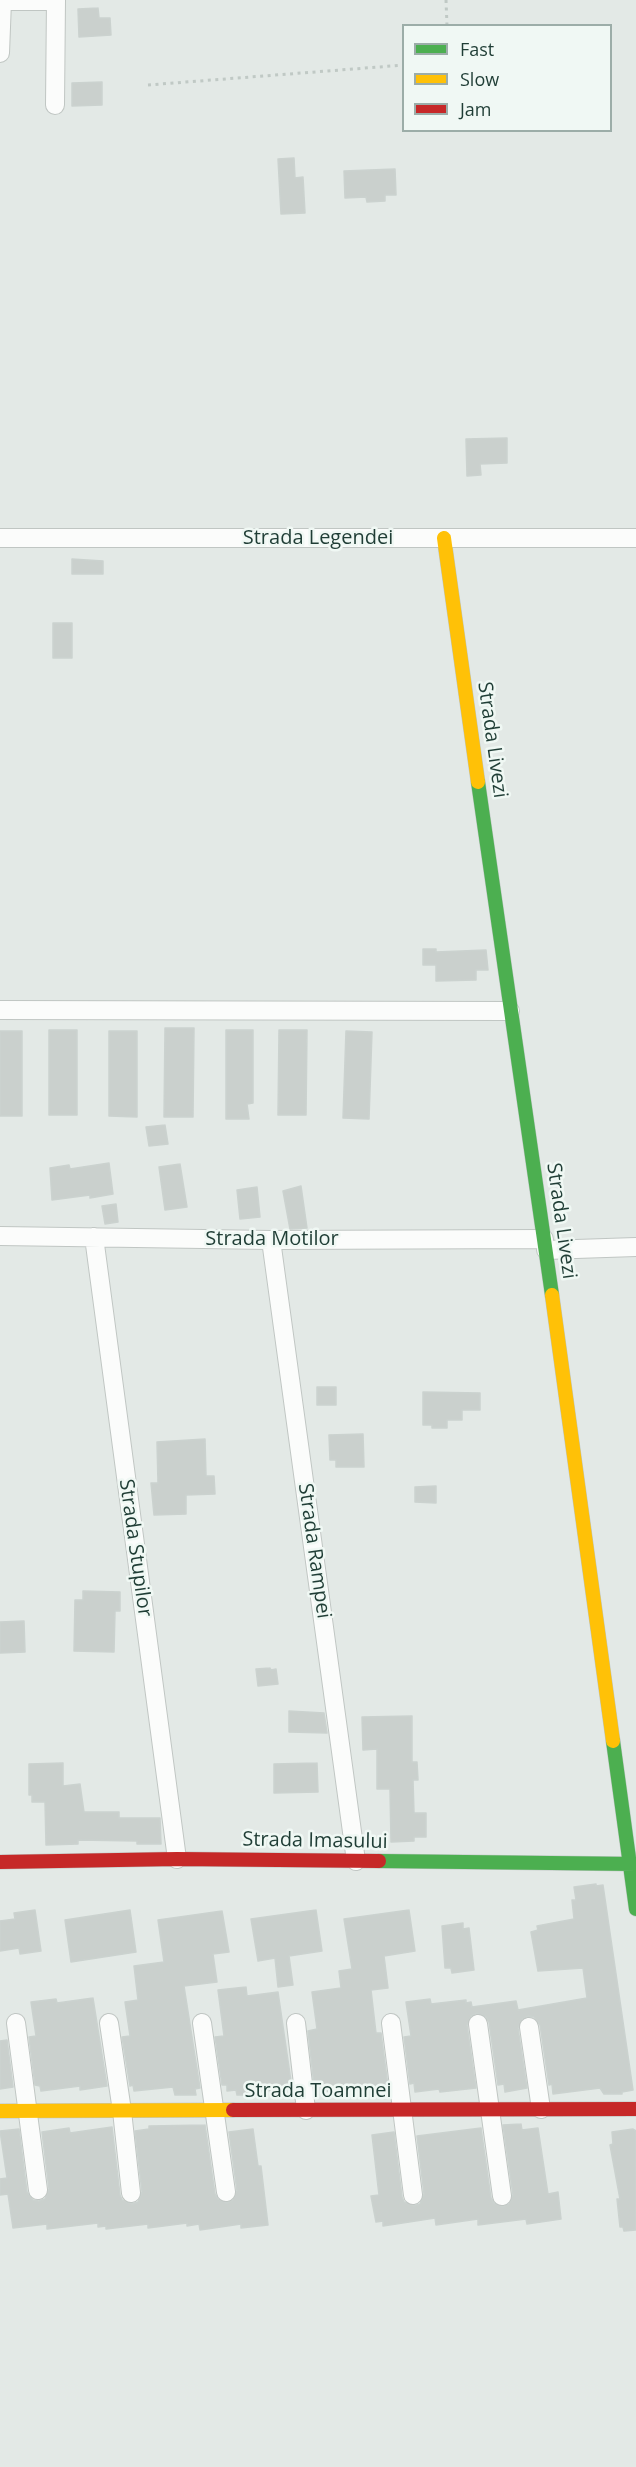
<!DOCTYPE html>
<style>
body{margin:0}
#map{position:relative;width:636px;height:2467px;overflow:hidden;background:#e3e9e6;font-family:"Open Sans",sans-serif}
canvas{display:block}
.legend{position:absolute;left:402px;top:24px;width:210px;height:108px;box-sizing:border-box;background:#f0f8f4;border:2px solid #9cada8;margin:0;padding:8px 10px;list-style:none;font-size:18px;color:#1f3d35}
.legend li{display:flex;align-items:center;gap:12px;height:30px}
.legend b{width:30px;border:2px solid #9cada8}
</style>
<div id="map">
<canvas width="636" height="2467"></canvas>
<ul class="legend">
<li><b style="height:8px;background:#4caf50"></b>Fast</li>
<li><b style="height:8px;background:#ffc107"></b>Slow</li>
<li><b style="height:8px;background:#c62828"></b>Jam</li>
</ul>
</div>
<script>
const g = document.querySelector('canvas').getContext('2d');
g.lineJoin = 'round';
function fillPath(path, color) {
  g.fillStyle = color;
  g.fill(path, 'evenodd');
}
function toPath(rows) {
  const path = new Path2D();
  for (const r of rows) {
    path.moveTo(r[0], r[1]);
    for (let i = 2; i < r.length; i += 2) path.lineTo(r[i], r[i + 1]);
  }
  return path;
}
function stroke(path, color, width, dash) {
  g.strokeStyle = color;
  g.lineWidth = width;
  g.lineCap = dash ? 'butt' : 'round';
  g.setLineDash(dash || []);
  g.stroke(path);
}
function write(font, color, halo, rows, align = 'center') {
  g.font = font + ' "Open Sans",sans-serif';
  g.lineWidth = 5;
  g.setLineDash([]);
  g.textBaseline = 'middle';
  g.strokeStyle = halo;
  g.fillStyle = color;
  for (const [text, x, y, turn = 0] of rows) {
    g.save();
    g.translate(x, y);
    g.rotate((+turn || 0) * Math.PI / 180);
    g.textAlign = isNaN(turn) ? turn : align;
    if (halo) g.strokeText(text, 0, 0);
    g.fillText(text, 0, 0);
    g.restore();
  }
}
const building = toPath([
 [98,8,99,18,110,18,111,35,79,37,78,9,98,8],
 [102,82,102,105,72,106,72,83,102,82],
 [294,158,295,178,303,177,305,213,281,214,278,159,294,158],
 [395,169,396,195,385,195,385,201,367,202,366,197,345,198,344,171,395,169],
 [507,438,507,463,480,464,481,475,467,476,466,439,507,438],
 [72,559,103,561,103,574,72,574,72,559],
 [53,623,72,623,72,658,53,658,53,623],
 [423,949,436,949,436,952,486,950,488,970,476,970,476,980,436,981,436,965,423,965,423,949],
 [165,1028,194,1028,193,1117,164,1117,165,1028],
 [49,1030,77,1030,77,1115,49,1115,49,1030],
 [226,1030,253,1030,253,1103,247,1104,249,1119,226,1119,226,1030],
 [279,1030,307,1030,306,1115,278,1115,279,1030],
 [0,1031,22,1031,22,1116,0,1116,0,1031],
 [109,1031,137,1031,137,1117,109,1116,109,1031],
 [346,1031,372,1032,369,1119,343,1118,346,1031],
 [165,1125,168,1144,149,1146,146,1127,165,1125],
 [109,1163,113,1194,90,1198,90,1195,52,1200,50,1168,69,1165,70,1169,109,1163],
 [180,1164,187,1207,165,1210,159,1167,180,1164],
 [301,1186,307,1228,290,1229,283,1191,301,1186],
 [257,1187,260,1217,240,1219,237,1190,257,1187],
 [116,1204,118,1222,105,1224,102,1206,116,1204],
 [317,1387,336,1387,336,1405,317,1405,317,1387],
 [423,1392,480,1393,480,1410,462,1410,462,1420,447,1420,447,1428,432,1428,432,1425,423,1425,423,1392],
 [363,1434,364,1467,336,1467,336,1460,330,1460,329,1435,363,1434],
 [205,1439,206,1476,214,1476,215,1494,186,1495,186,1514,154,1515,151,1483,158,1483,157,1442,205,1439],
 [436,1486,436,1503,415,1502,415,1487,436,1486],
 [83,1591,120,1592,120,1611,115,1611,114,1652,74,1651,75,1600,83,1600,83,1591],
 [24,1621,25,1652,0,1653,0,1622,24,1621],
 [270,1668,271,1670,276,1669,278,1684,258,1686,256,1669,270,1668],
 [289,1711,324,1713,327,1733,289,1732,289,1711],
 [412,1716,412,1762,417,1762,418,1780,413,1780,414,1813,426,1813,426,1837,414,1837,414,1841,391,1842,390,1789,377,1789,377,1749,363,1750,362,1717,412,1716],
 [63,1763,63,1786,80,1784,84,1812,119,1812,119,1818,160,1818,161,1844,137,1844,137,1841,78,1840,78,1844,46,1845,45,1802,32,1802,32,1795,29,1795,29,1764,63,1763],
 [317,1763,318,1792,274,1793,274,1764,317,1763],
 [596,1884,596,1886,603,1885,633,2090,622,2092,622,2094,604,2094,600,2088,553,2094,552,2084,549,2085,540,2025,534,2017,528,2016,522,2019,518,2028,527,2088,505,2092,504,2084,498,2085,489,2022,486,2017,477,2013,471,2016,467,2025,476,2088,440,2092,439,2089,415,2092,414,2083,410,2084,404,2037,411,2036,406,2002,430,1999,431,2004,466,2000,466,2003,471,2002,472,2007,516,2001,518,2010,587,1998,583,1968,538,1971,531,1932,538,1930,537,1926,574,1919,572,1900,576,1900,574,1887,596,1884],
 [35,1910,41,1951,20,1954,19,1948,0,1951,0,1921,15,1919,14,1913,35,1910],
 [130,1910,136,1952,71,1962,65,1920,130,1910],
 [316,1910,322,1951,289,1956,293,1985,278,1987,275,1958,258,1961,251,1919,316,1910],
 [409,1910,415,1951,384,1956,388,1988,371,1990,376,2033,381,2033,388,2086,349,2091,349,2095,336,2095,335,2090,322,2092,321,2085,314,2085,308,2031,317,2029,312,1992,341,1988,339,1971,352,1969,344,1919,409,1910],
 [222,1911,229,1952,213,1954,217,1982,184,1986,200,2088,195,2089,196,2095,175,2095,173,2087,134,2091,133,2085,130,2086,122,2037,130,2036,125,2002,138,2000,134,1966,164,1962,158,1920,222,1911],
 [463,1923,463,1929,469,1928,474,1970,452,1973,451,1968,445,1968,442,1926,463,1923],
 [246,1987,247,1996,278,1992,292,2088,257,2092,257,2095,237,2095,236,2090,227,2091,227,2085,222,2085,215,2037,224,2036,218,1990,246,1987],
 [93,1998,107,2086,80,2090,80,2086,41,2091,40,2086,35,2085,29,2037,36,2036,31,2002,56,1999,57,2003,93,1998],
 [7,2040,13,2087,0,2089,0,2041,7,2040],
 [521,2124,522,2130,538,2128,548,2194,558,2192,561,2219,527,2224,526,2219,478,2225,478,2219,436,2225,435,2218,383,2226,383,2221,376,2222,371,2196,379,2195,372,2135,394,2132,402,2197,404,2202,414,2206,420,2204,424,2194,417,2136,481,2128,491,2198,494,2203,503,2207,509,2204,513,2195,503,2125,521,2124],
 [205,2125,215,2194,218,2199,227,2203,233,2200,237,2191,229,2132,253,2129,258,2166,261,2166,268,2225,241,2228,241,2224,200,2230,199,2224,187,2226,187,2223,148,2228,148,2224,106,2229,106,2226,98,2227,98,2223,47,2229,47,2224,13,2228,8,2194,0,2195,0,2179,7,2178,0,2131,19,2129,27,2192,33,2200,39,2201,45,2199,49,2189,42,2132,69,2128,70,2133,112,2127,120,2195,122,2200,132,2204,138,2202,142,2192,135,2131,149,2129,149,2126,205,2125],
 [633,2129,636,2131,636,2230,624,2231,623,2227,620,2227,617,2199,620,2199,610,2145,613,2144,612,2132,633,2129]
]);
const path = toPath([
 [446,0,447,26],
 [148,85,404,65]
]);
const street = toPath([
 [0,1,56,1],
 [0,53,2,1],
 [55,105,56,0],
 [0,538,636,538],
 [0,1010,510,1011],
 [0,1236,271,1240,544,1239],
 [94,1237,177,1859],
 [271,1240,356,1861],
 [546,1250,636,1247],
 [16,2023,38,2190],
 [109,2023,122,2111,131,2193],
 [202,2023,226,2192],
 [296,2023,306,2110],
 [391,2023,413,2195],
 [478,2024,502,2196],
 [529,2027,541,2109]
]);
const fast = toPath([
 [478,782,552,1295],
 [613,1741,636,1909],
 [379,1861,636,1864]
]);
const slow = toPath([
 [444,538,478,782],
 [552,1295,613,1741],
 [0,2111,233,2110]
]);
const jam = toPath([
 [0,1862,177,1859,379,1861],
 [233,2110,636,2109]
]);
const streetNames = [
 ["Strada Legendei",318,538],
 ["Strada Livezi",492,740,82],
 ["Strada Livezi",561,1221,82],
 ["Strada Motilor",272,1239],
 ["Strada Stupilor",135,1548,82],
 ["Strada Rampei",314,1551,82],
 ["Strada Imasului",315,1841,1],
 ["Strada Toamnei",318,2091]
];
fillPath(building, '#cad0cd');
stroke(building, '#cbd2cf', 1.5);
stroke(street, '#c0c6c3', 20);
stroke(fast, '#bec6c3', 15);
stroke(slow, '#bec6c3', 15);
stroke(jam, '#bec6c3', 15);
stroke(path, '#c0c9c5', 3, [3, 4.5]);
stroke(street, '#fbfcfb', 18);
stroke(fast, '#4caf50', 14);
stroke(slow, '#ffc107', 14);
stroke(jam, '#c62828', 14);
write('20px', '#1f3d35', '#f0f8f4', streetNames);
</script>
